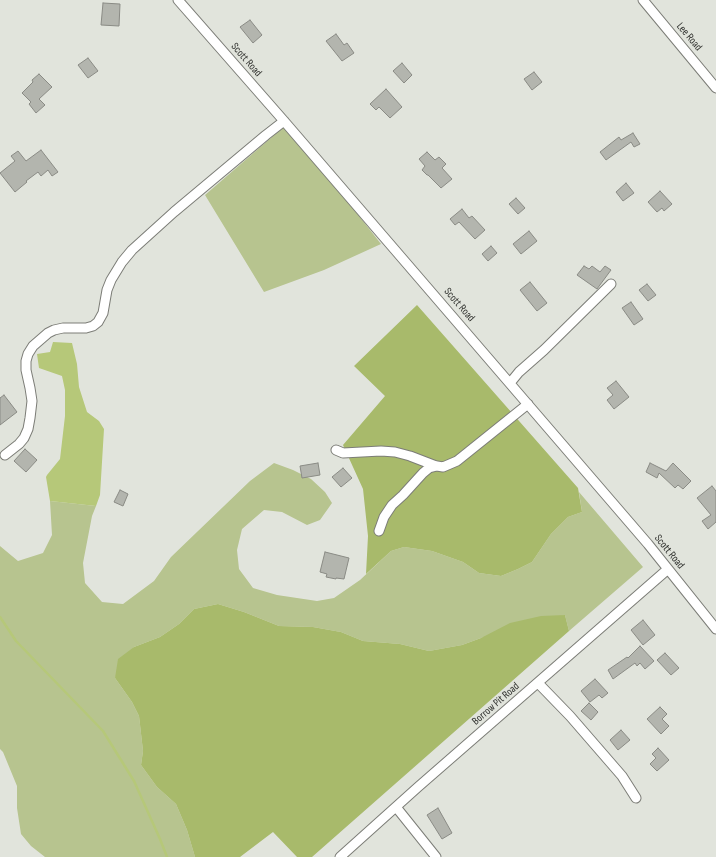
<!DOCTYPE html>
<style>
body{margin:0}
canvas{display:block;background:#e1e4dc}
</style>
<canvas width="716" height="857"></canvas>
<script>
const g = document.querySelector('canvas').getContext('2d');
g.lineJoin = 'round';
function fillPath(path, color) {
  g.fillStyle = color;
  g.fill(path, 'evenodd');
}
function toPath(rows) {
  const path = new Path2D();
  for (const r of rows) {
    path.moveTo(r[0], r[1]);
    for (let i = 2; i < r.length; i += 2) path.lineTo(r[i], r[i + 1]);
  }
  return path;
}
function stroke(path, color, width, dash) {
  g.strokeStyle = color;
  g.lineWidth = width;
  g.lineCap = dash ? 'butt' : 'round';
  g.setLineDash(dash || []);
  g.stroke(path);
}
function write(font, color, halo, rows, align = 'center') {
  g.font = font + ' "Sofia Sans Condensed",sans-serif';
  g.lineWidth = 3;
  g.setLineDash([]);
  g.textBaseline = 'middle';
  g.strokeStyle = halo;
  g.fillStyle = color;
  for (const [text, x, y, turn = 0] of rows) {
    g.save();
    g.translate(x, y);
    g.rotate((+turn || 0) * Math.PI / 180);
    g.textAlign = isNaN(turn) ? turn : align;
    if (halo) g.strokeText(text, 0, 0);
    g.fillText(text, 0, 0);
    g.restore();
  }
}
const green = toPath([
 [287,124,381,244,324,270,264,292,205,195],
 [274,463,293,470,311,479,325,492,332,503,320,520,307,525,282,512,264,510,242,529,237,550,239,569,253,588,277,595,317,601,334,598,360,580,391,551,404,547,432,551,463,562,479,573,501,576,518,569,532,562,551,534,568,517,582,512,579,492,643,567,569,631,565,615,481,638,462,645,429,651,400,644,363,641,341,632,313,627,279,626,244,612,218,604,194,609,179,624,160,637,134,647,115,678,132,702,139,716,143,751,141,765,157,787,176,804,187,830,195,857,45,857,31,846,21,834,17,808,17,786,3,752,0,749,0,546,18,561,43,553,52,535,50,501,96,506,92,516,83,563,85,583,102,602,123,604,154,581,171,557,250,481]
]);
const forest = toPath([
 [417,305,578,488,582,512,568,517,551,534,532,562,518,569,501,576,479,573,463,562,432,551,404,547,391,551,366,574,368,536,363,489,343,445,385,396,354,366],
 [218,604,244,612,279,626,313,627,341,632,363,641,400,644,429,651,462,645,481,638,510,623,541,616,565,615,569,631,312,857,297,857,273,832,240,857,195,857,187,830,176,804,157,787,141,765,143,751,139,716,132,702,115,678,118,659,134,647,160,637,179,624,194,609]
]);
const water = toPath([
 [53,342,72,343,77,364,79,387,87,412,99,421,104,429,100,495,96,506,50,501,46,477,47,475,60,459,65,416,65,390,62,376,39,368,37,354,50,352]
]);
const stream = toPath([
 [0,617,16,641,103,731,134,781,160,839,167,857]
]);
const building = toPath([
 [103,3,120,4,119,26,101,25,103,3],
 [250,20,262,35,253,43,240,27,250,20],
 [336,34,344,45,347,43,354,53,342,61,326,41,336,34],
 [88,58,98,71,88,78,78,65,88,58],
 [402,63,412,75,404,83,393,71,402,63],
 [534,72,542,82,532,90,524,79,534,72],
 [39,74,52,87,39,99,45,105,36,113,29,104,31,102,22,93,33,82,32,80,39,74],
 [386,89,402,107,390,118,379,107,376,110,370,104,386,89],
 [633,133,640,144,634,147,631,142,606,160,600,152,619,137,621,140,633,133],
 [41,150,58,172,52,176,48,170,41,176,38,172,26,181,27,182,15,192,0,173,15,161,11,156,18,151,26,161,41,150],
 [427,152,435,160,439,157,446,164,442,168,452,179,441,188,428,175,427,175,422,170,425,166,419,159,427,152],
 [626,183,634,193,623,201,616,192,626,183],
 [660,191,672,204,664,211,662,208,657,212,648,202,660,191],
 [516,198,525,208,518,214,509,204,516,198],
 [462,209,469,218,472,216,485,230,475,239,459,222,455,225,450,219,462,209],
 [529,231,537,241,521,254,513,244,529,231],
 [491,246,497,253,488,261,482,254,491,246],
 [584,266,589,269,592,266,600,272,605,266,611,270,597,289,577,275,584,266],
 [530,282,547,303,537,311,520,290,530,282],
 [647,284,656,295,648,301,639,290,647,284],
 [631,302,643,319,634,325,622,308,631,302],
 [616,381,629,397,614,409,607,400,613,395,607,388,616,381],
 [4,395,17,412,0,425,0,398,4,395],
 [25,449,37,460,26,472,14,461,25,449],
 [318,463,320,475,302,478,300,466,318,463],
 [650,463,666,471,673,463,691,481,683,489,678,485,675,488,659,473,657,478,646,472,650,463],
 [343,468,352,478,341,487,332,477,343,468],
 [712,486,716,491,716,522,708,529,702,521,711,515,697,498,712,486],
 [120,490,128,494,123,506,114,502,120,490],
 [325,552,349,558,344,579,336,578,336,579,326,577,327,574,320,572,325,552],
 [643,620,655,635,643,645,631,630,643,620],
 [640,646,654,661,645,669,640,663,637,666,635,663,613,679,608,670,627,657,628,658,640,646],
 [665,653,679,668,671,675,657,660,665,653],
 [595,679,608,693,602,698,599,695,590,702,581,691,595,679],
 [589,703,598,712,591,720,581,711,589,703],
 [660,707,667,714,662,719,669,726,661,734,647,719,660,707],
 [621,730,630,740,618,750,610,740,621,730],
 [658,748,669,760,657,771,650,764,656,758,652,754,658,748],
 [438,808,452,833,442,839,427,815,438,808]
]);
const minor = toPath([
 [178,0,284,121,648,544,716,629],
 [643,0,716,88],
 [510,383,519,372,544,350,611,284],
 [336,450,343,453,381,451,395,452,410,456,436,466],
 [5,455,19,444,24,438,28,429,30,418,32,401,30,388,26,370,26,361,28,354,33,346,48,333,54,330,63,328,86,328,93,326,98,322,103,313,107,290,111,280,122,262,132,250,174,212,266,135,284,121],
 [379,531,384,517,392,505,403,495,423,473,429,468,437,466,443,467,457,461,528,404],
 [538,683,570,716,622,776,636,798],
 [396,807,436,857],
 [340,857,418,787,668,569]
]);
const streetNames = [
 ["Lee Road",689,37,50],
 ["Scott Road",246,60,49],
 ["Scott Road",459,305,49],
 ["Scott Road",669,552,51],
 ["Borrow Pit Road",496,704,-41]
];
fillPath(green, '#b7c48f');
fillPath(forest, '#a8ba6b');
fillPath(water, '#b6c879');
stroke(stream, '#b6c879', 2.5);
fillPath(building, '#b3b5ae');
stroke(building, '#8a8b85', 1);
stroke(minor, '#7c7d77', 11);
stroke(minor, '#fff', 9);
write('11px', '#31322f', '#e1e4dc', streetNames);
</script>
